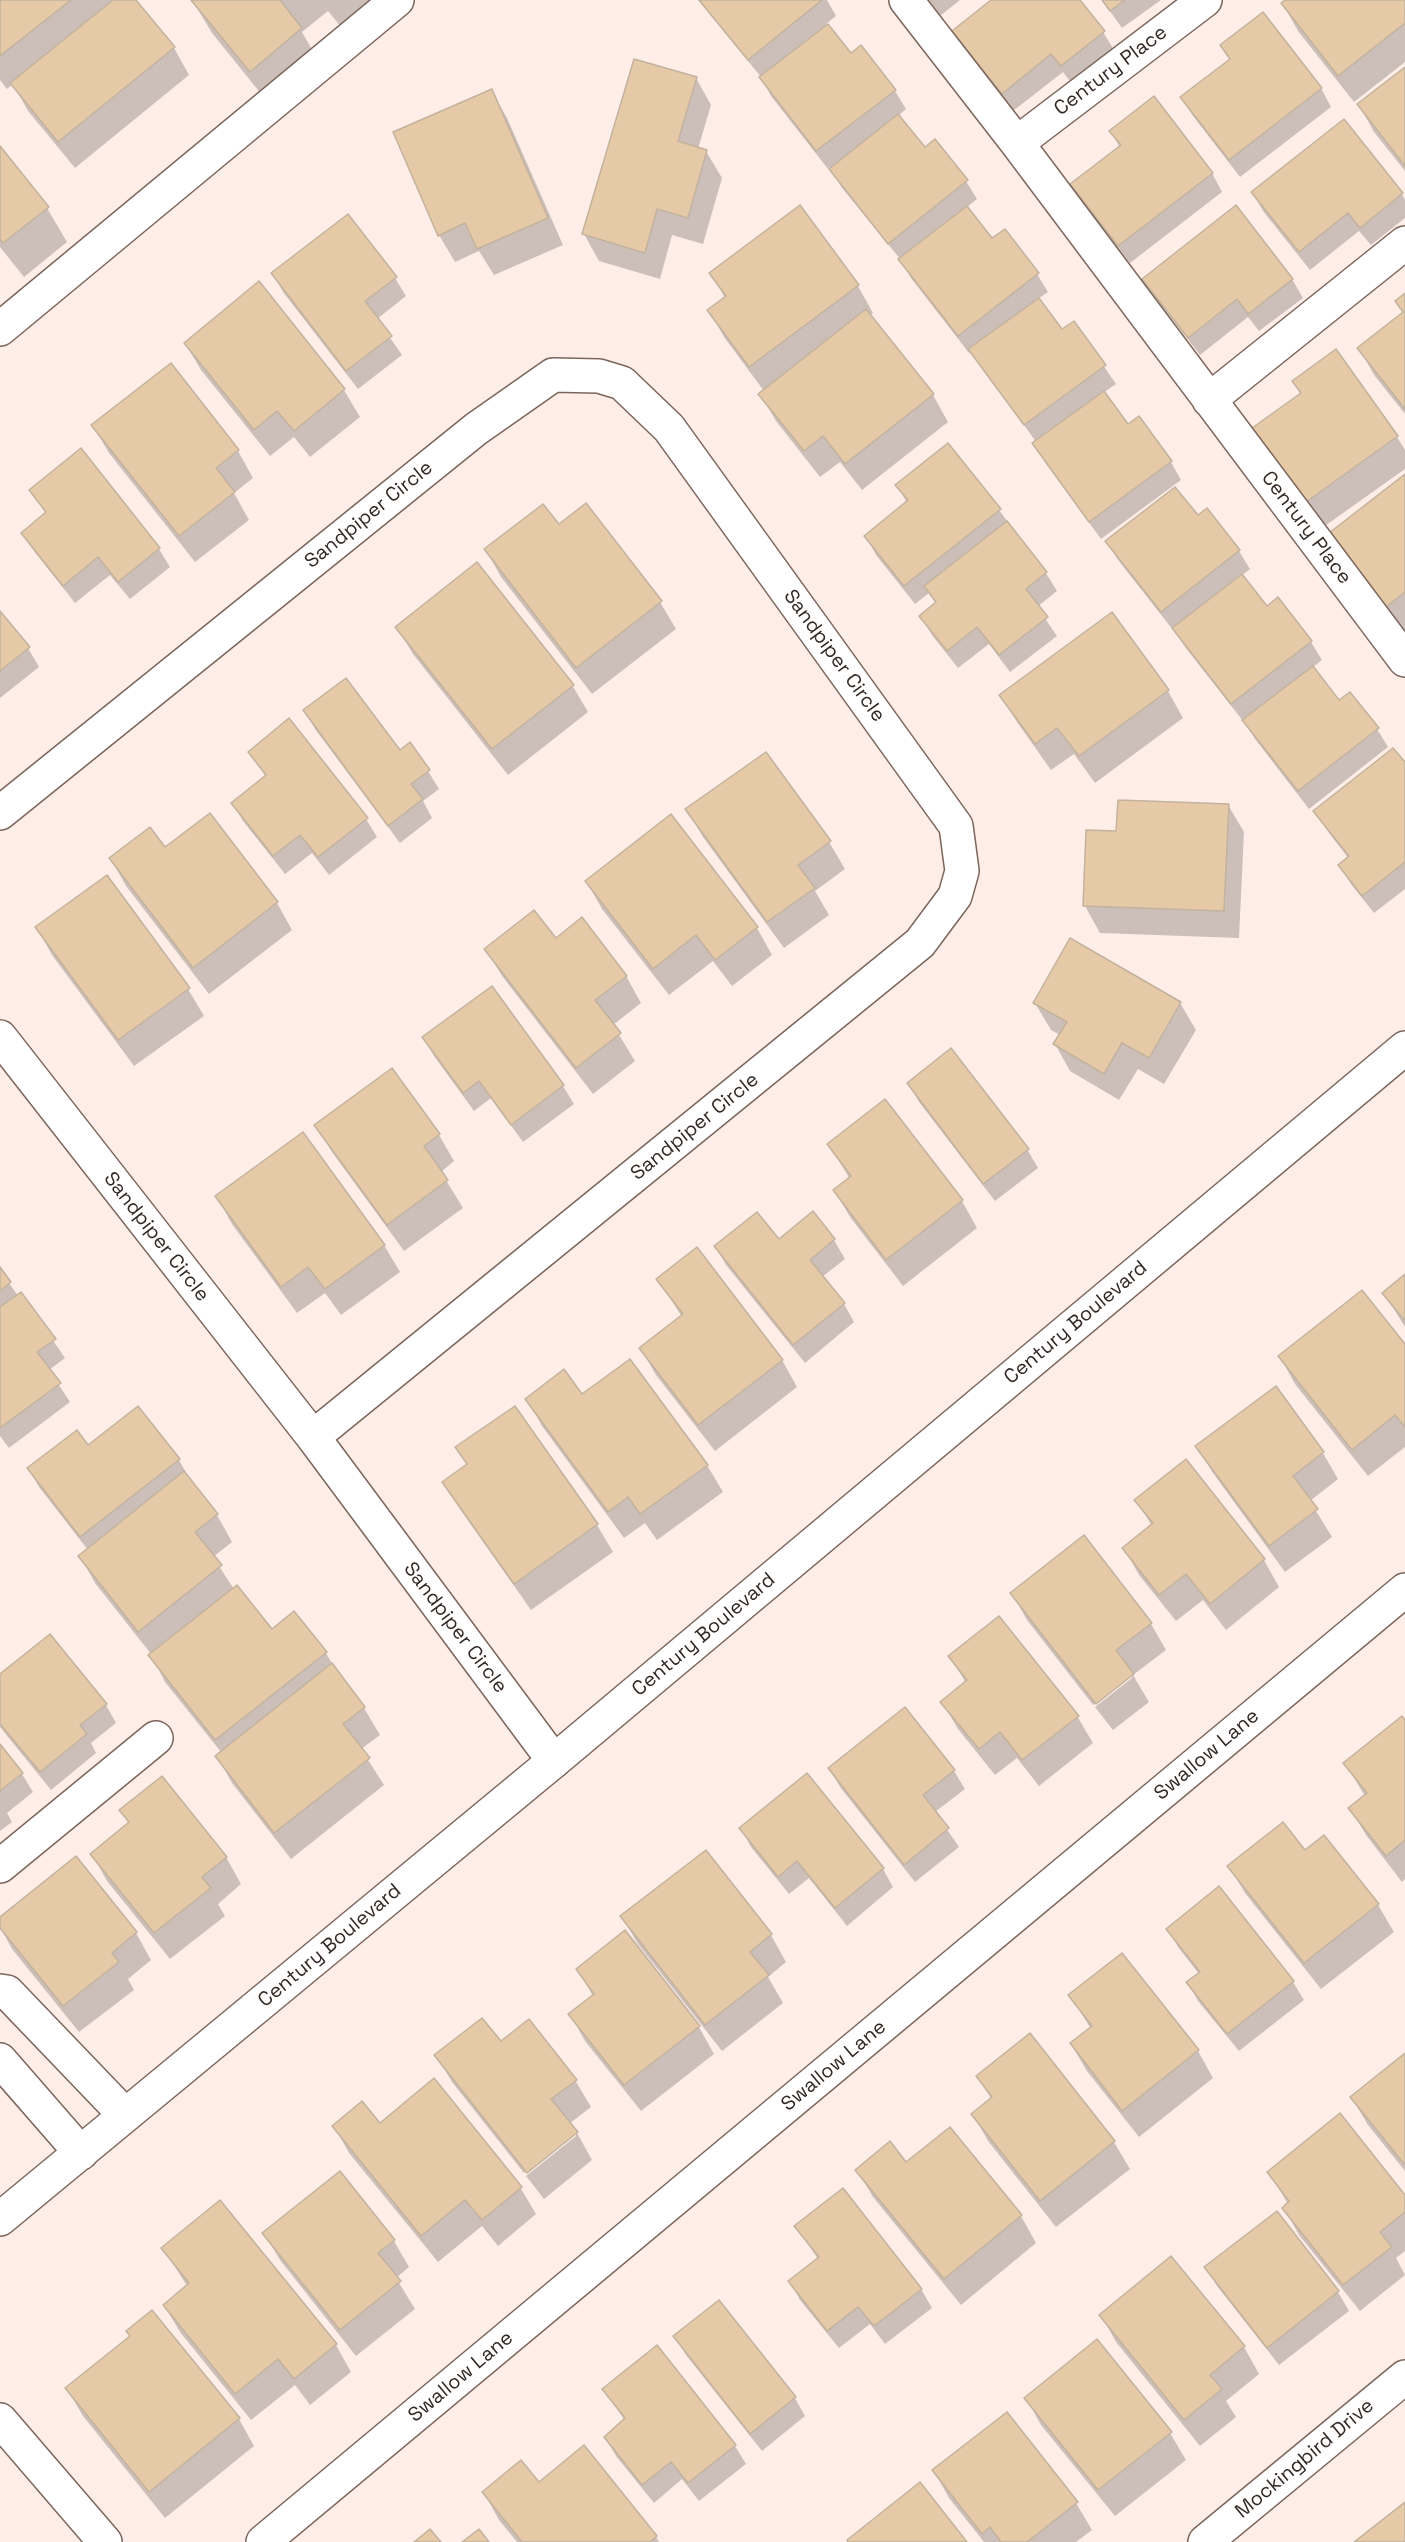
<!DOCTYPE html>
<style>
body{margin:0}
canvas{display:block;background:#ffeee7}
</style>
<canvas width="1405" height="2542"></canvas>
<script>
const g = document.querySelector('canvas').getContext('2d');
g.lineJoin = 'round';
function fillPath(path, color) {
  g.fillStyle = color;
  g.fill(path, 'evenodd');
}
function toPath(rows) {
  const path = new Path2D();
  for (const r of rows) {
    path.moveTo(r[0], r[1]);
    for (let i = 2; i < r.length; i += 2) path.lineTo(r[i], r[i + 1]);
  }
  return path;
}
function stroke(path, color, width, dash) {
  g.strokeStyle = color;
  g.lineWidth = width;
  g.lineCap = dash ? 'butt' : 'round';
  g.setLineDash(dash || []);
  g.stroke(path);
}
function write(font, color, halo, rows, align = 'center') {
  g.font = font + ' "Space Grotesk",sans-serif';
  g.lineWidth = 4.5;
  g.setLineDash([]);
  g.textBaseline = 'middle';
  g.strokeStyle = halo;
  g.fillStyle = color;
  for (const [text, x, y, turn = 0] of rows) {
    g.save();
    g.translate(x, y);
    g.rotate((+turn || 0) * Math.PI / 180);
    g.textAlign = isNaN(turn) ? turn : align;
    if (halo) g.strokeText(text, 0, 0);
    g.fillText(text, 0, 0);
    g.restore();
  }
}
const shadow = toPath([
 [0,0,134,0,174,48,189,75,75,168,28,111,13,84,7,89,0,80],
 [192,0,397,0,350,38,328,11,302,32,320,64,270,105,212,33],
 [698,0,827,0,836,16,826,24,850,55,861,47,895,91,906,109,898,116,924,149,966,181,977,199,966,208,992,240,1037,274,1048,292,1038,299,1061,331,1074,323,1116,384,1103,393,1127,426,1171,462,1181,480,1101,539,1045,462,1034,444,1036,442,972,351,969,353,911,278,901,260,842,188,830,167,828,169,771,96,761,77],
 [928,0,960,0,940,16],
 [993,0,1078,0,1103,32,1114,50,1072,84,1063,72,1013,111,964,50,954,32],
 [1102,0,1161,0,1122,28],
 [1288,0,1405,0,1405,62,1354,102,1298,31,1283,4],
 [1222,46,1321,88,1331,107,1240,177,1193,116,1182,98,1230,60],
 [1405,69,1405,171,1374,132,1359,105],
 [696,78,711,105,698,149,706,151,722,178,703,244,672,235,660,279,599,261,584,234],
 [491,91,507,118,563,245,494,275,479,251,455,262,439,235],
 [1111,131,1212,173,1222,192,1130,263,1083,203,1072,185,1120,148],
 [0,149,47,208,67,242,24,277,0,247],
 [1253,193,1402,194,1405,200,1405,218,1371,245,1359,231,1310,270,1263,211],
 [273,273,395,278,406,296,377,319,402,355,358,389,283,292],
 [711,273,858,286,873,313,870,315,933,395,948,422,862,490,840,462,820,477,776,421,760,394,764,391,724,337,709,310,725,298],
 [1144,279,1292,279,1303,298,1259,331,1248,317,1200,355,1155,297],
 [259,283,344,390,360,417,310,457,294,437,270,456,201,370,185,343],
 [1405,295,1405,414,1374,375,1359,348,1404,313],
 [170,366,238,451,253,478,234,493,249,520,195,562,109,453,93,426],
 [1294,381,1397,437,1405,450,1405,469,1322,528,1270,455,1254,428,1301,395],
 [1405,476,1405,631,1402,633,1347,561],
 [897,485,999,510,1046,573,1057,591,1037,607,1057,636,1010,672,989,644,958,668,932,635,921,616,936,604,929,593,915,604,876,555,866,536,907,503],
 [31,491,159,549,170,567,130,599,110,575,75,603,34,551,23,533,46,514],
 [1198,517,1239,551,1250,569,1241,576,1267,609,1311,642,1322,660,1312,668,1339,702,1377,729,1388,747,1309,809,1255,739,1244,720,1243,721,1185,647,1174,629,1173,630,1118,560,1107,542],
 [559,526,660,602,676,629,592,694,501,577,486,550],
 [0,613,28,648,39,667,0,698],
 [1112,614,1168,691,1183,718,1095,783,1074,754,1051,770,1017,722,1001,695],
 [397,627,572,685,588,712,508,775,413,654],
 [305,711,399,752,428,771,439,789,423,801,432,818,400,843,315,729],
 [250,752,366,819,377,837,329,875,312,853,285,874,243,821,233,803,266,777],
 [1405,765,1405,889,1374,913,1351,884,1340,865,1349,859,1326,829,1315,811],
 [1228,805,1244,832,1239,938,1100,933,1085,906,1088,832,1118,833],
 [687,810,829,842,845,869,815,891,829,915,784,948,703,837],
 [209,816,277,903,292,930,209,994,126,886,111,859,165,849],
 [670,817,757,928,772,955,732,986,713,961,669,995,602,909,587,882],
 [37,928,188,989,204,1016,134,1066,52,955],
 [556,940,626,976,641,1003,613,1025,635,1061,593,1094,502,976,486,949],
 [491,988,563,1086,574,1104,523,1142,491,1098,474,1111,434,1056,424,1038],
 [1035,1003,1180,1003,1196,1030,1164,1084,1138,1069,1119,1100,1070,1071,1055,1044,1060,1035,1051,1030],
 [908,1083,1027,1149,1038,1168,995,1201,919,1102],
 [316,1125,439,1135,454,1161,441,1172,463,1208,404,1251,332,1152],
 [829,1145,962,1201,977,1228,903,1286,850,1217,835,1191,850,1179],
 [217,1197,384,1245,400,1272,341,1315,325,1293,297,1313,232,1224],
 [812,1213,834,1240,845,1259,822,1277,844,1304,854,1322,805,1363,726,1265,716,1247,779,1241],
 [0,1270,18,1296,21,1294,65,1358,49,1370,70,1402,9,1448,0,1436],
 [1405,1276,1405,1327,1384,1293],
 [658,1279,782,1360,797,1387,715,1451,656,1375,641,1349,682,1317],
 [1405,1347,1405,1447,1368,1476,1295,1384,1280,1357],
 [582,1396,707,1465,723,1492,657,1540,645,1523,624,1538,542,1426,527,1399],
 [514,1408,597,1525,613,1552,531,1610,460,1509,444,1483,468,1466,457,1448],
 [1197,1446,1323,1453,1338,1479,1310,1501,1332,1537,1285,1572,1213,1473],
 [88,1447,179,1460,189,1478,217,1515,232,1542,213,1557,234,1589,271,1631,326,1653,338,1674,364,1708,380,1735,361,1749,384,1785,291,1859,232,1783,217,1756,221,1752,165,1682,151,1654,95,1583,80,1556,88,1550,39,1487,29,1469],
 [1136,1500,1264,1560,1279,1587,1226,1630,1203,1600,1176,1621,1139,1575,1124,1548,1152,1526],
 [1012,1593,1151,1624,1166,1650,1133,1675,1149,1702,1113,1730,1095,1707,1132,1678,1132,1674,1093,1705,1027,1620],
 [950,1657,1077,1716,1093,1743,1039,1786,1017,1758,995,1775,958,1729,942,1702,966,1683],
 [0,1676,106,1705,116,1723,91,1743,96,1753,51,1790,0,1727],
 [905,1709,954,1771,965,1789,935,1812,959,1847,915,1882,840,1787,830,1769],
 [1405,1722,1405,1879,1402,1882,1366,1835,1350,1808,1365,1796,1345,1763],
 [0,1746,22,1774,33,1792,7,1813,12,1822,0,1831],
 [807,1775,883,1869,893,1887,847,1926,809,1878,789,1894,751,1847,741,1828],
 [121,1811,226,1857,241,1884,218,1904,225,1916,170,1959,107,1881,92,1854,129,1824],
 [706,1852,771,1935,786,1962,768,1977,783,2003,722,2051,638,1944,622,1917],
 [1305,1852,1378,1905,1394,1932,1321,1989,1245,1893,1229,1866],
 [76,1858,136,1933,151,1960,128,1979,134,1990,79,2032,12,1949,0,1927,0,1919],
 [1219,1888,1293,1982,1304,2000,1239,2051,1198,2001,1188,1982,1199,1974,1178,1947,1168,1929],
 [578,1970,699,2027,714,2054,641,2111,585,2041,570,2014,593,1996],
 [1070,1995,1198,2051,1213,2078,1139,2137,1087,2071,1071,2044,1091,2029],
 [1030,2035,1114,2142,1130,2169,1056,2227,988,2141,973,2114,991,2099,978,2076],
 [500,2043,575,2080,591,2107,569,2124,577,2133,592,2160,544,2199,526,2176,576,2136,576,2132,524,2173,452,2082,436,2055],
 [1405,2055,1405,2171,1368,2125,1352,2098],
 [380,2125,520,2187,536,2214,498,2246,482,2226,438,2262,349,2153,334,2126],
 [950,2129,1021,2216,1036,2243,961,2305,873,2197,857,2170,906,2164],
 [1269,2172,1405,2197,1405,2251,1396,2258,1405,2275,1360,2311,1299,2235,1284,2208,1288,2204],
 [1276,2213,1338,2292,1349,2311,1279,2365,1217,2286,1206,2267],
 [796,2226,921,2289,932,2308,885,2344,870,2324,839,2348,800,2300,790,2281,818,2259],
 [264,2233,394,2241,409,2267,396,2278,415,2309,356,2356,280,2260],
 [163,2248,336,2345,351,2372,310,2405,295,2385,251,2420,180,2332,164,2305,187,2286],
 [1171,2258,1244,2347,1259,2374,1226,2401,1236,2417,1200,2446,1116,2342,1101,2315],
 [675,2336,795,2398,805,2416,762,2451,686,2355],
 [656,2348,735,2446,746,2464,699,2501,682,2479,654,2503,616,2456,605,2437,625,2421,604,2389],
 [67,2389,239,2419,254,2446,165,2518,83,2416],
 [1026,2398,1170,2433,1186,2460,1115,2516,1041,2425],
 [934,2471,1076,2503,1092,2530,1076,2542,984,2542,949,2498],
 [539,2484,656,2537,659,2542,517,2542,499,2520,484,2493]
]);
const building = toPath([
 [0,0,71,0,0,56,0,0],
 [113,0,136,0,175,47,58,142,10,83,113,0],
 [191,0,280,0,302,28,250,72,191,0],
 [699,0,822,0,748,60,699,0],
 [991,0,1080,0,1105,31,1061,66,1051,54,1002,94,952,31,991,0],
 [1102,0,1125,0,1110,11,1102,0],
 [1285,0,1405,0,1405,23,1338,76,1281,3,1285,0],
 [1263,12,1322,88,1229,160,1180,97,1230,59,1220,45,1263,12],
 [828,24,851,53,861,45,896,90,816,151,759,77,828,24],
 [634,59,697,77,678,141,707,150,688,218,657,209,645,253,582,234,634,59],
 [1405,67,1405,166,1357,104,1405,67],
 [492,89,548,218,477,249,465,223,438,236,393,132,492,89],
 [1154,96,1213,173,1118,246,1070,184,1121,145,1109,131,1154,96],
 [898,114,925,147,935,139,968,180,888,244,829,169,898,114],
 [1344,119,1403,193,1360,228,1348,213,1299,252,1251,192,1344,119],
 [0,146,49,207,3,243,0,239,0,146],
 [800,205,859,285,749,367,707,310,726,296,709,273,800,205],
 [1236,205,1293,279,1248,314,1237,299,1188,338,1142,279,1236,205],
 [967,206,992,238,1005,229,1039,273,958,336,898,259,967,206],
 [348,214,397,277,365,301,392,336,346,371,271,273,348,214],
 [259,281,345,389,294,431,277,411,254,430,184,343,259,281],
 [1405,293,1405,409,1357,348,1403,312,1395,301,1405,293],
 [1039,298,1062,329,1074,321,1106,365,1024,425,968,349,1039,298],
 [866,309,934,394,845,464,823,436,804,451,758,394,866,309],
 [1336,349,1398,436,1306,502,1252,428,1301,393,1292,381,1336,349],
 [171,363,239,450,216,468,235,492,179,536,91,425,171,363],
 [1104,391,1128,424,1139,416,1172,461,1089,522,1032,443,1104,391],
 [948,443,1001,509,904,586,864,536,908,500,895,485,948,443],
 [81,448,160,548,118,582,98,557,63,586,21,533,46,512,29,490,81,448],
 [1405,474,1405,592,1386,607,1329,533,1405,474],
 [1175,487,1198,515,1207,508,1240,550,1161,612,1105,541,1175,487],
 [586,503,662,601,576,668,484,549,543,504,559,524,586,503],
 [1007,521,1047,572,1026,589,1048,617,999,655,977,627,947,651,919,616,936,602,924,586,1007,521],
 [477,562,574,685,492,749,395,627,477,562],
 [1242,574,1267,606,1278,597,1312,641,1231,704,1172,628,1242,574],
 [0,611,30,647,0,671,0,611],
 [1112,612,1169,690,1079,756,1057,728,1035,744,999,695,1112,612],
 [1313,666,1339,700,1350,692,1379,728,1298,791,1242,720,1313,666],
 [346,678,400,750,410,742,430,770,411,784,423,799,388,826,303,710,346,678],
 [289,718,368,818,318,857,300,835,273,856,231,803,266,775,248,752,289,718],
 [1393,748,1405,762,1405,862,1362,896,1338,865,1349,856,1313,811,1393,748],
 [766,752,831,841,798,865,815,888,767,922,685,809,766,752],
 [1118,800,1229,804,1224,911,1083,906,1086,830,1116,831,1118,800],
 [210,813,278,902,193,968,109,858,150,827,165,847,210,813],
 [671,814,758,927,715,960,696,935,653,969,585,881,671,814],
 [107,875,190,988,118,1040,35,927,107,875],
 [534,910,556,938,582,917,627,976,595,1000,621,1033,576,1068,484,949,534,910],
 [1070,938,1181,1002,1149,1058,1122,1043,1104,1074,1053,1044,1067,1022,1033,1003,1070,938],
 [492,986,564,1085,511,1125,479,1081,463,1093,422,1037,492,986],
 [951,1048,1029,1149,983,1184,907,1083,951,1048],
 [392,1068,440,1134,424,1146,448,1180,387,1225,314,1125,392,1068],
 [885,1099,963,1200,886,1260,833,1190,851,1176,827,1144,885,1099],
 [303,1132,385,1245,325,1289,308,1267,281,1287,215,1196,303,1132],
 [813,1211,835,1239,810,1260,845,1303,793,1345,714,1246,757,1212,779,1239,813,1211],
 [697,1247,783,1360,698,1425,639,1348,683,1314,656,1279,697,1247],
 [0,1267,11,1282,0,1291,0,1267],
 [1405,1274,1405,1321,1382,1293,1405,1274],
 [1362,1290,1405,1344,1405,1427,1395,1415,1352,1450,1278,1356,1362,1290],
 [21,1292,56,1339,37,1352,61,1383,0,1428,0,1307,21,1292],
 [630,1359,708,1465,640,1514,628,1497,608,1512,525,1399,564,1369,582,1394,630,1359],
 [1276,1386,1324,1452,1293,1476,1318,1509,1269,1546,1195,1446,1276,1386],
 [138,1406,180,1459,80,1537,27,1468,77,1430,88,1445,138,1406],
 [515,1406,598,1524,514,1584,442,1482,467,1464,455,1447,515,1406],
 [1186,1459,1265,1559,1210,1604,1186,1574,1159,1595,1122,1548,1153,1523,1134,1500,1186,1459],
 [184,1471,218,1514,195,1532,222,1565,138,1632,78,1556,184,1471],
 [1084,1535,1152,1623,1116,1650,1134,1674,1096,1704,1010,1593,1084,1535],
 [237,1585,272,1629,294,1611,327,1652,215,1740,148,1655,237,1585],
 [999,1616,1079,1716,1022,1760,1000,1732,979,1749,940,1702,967,1680,948,1656,999,1616],
 [50,1634,107,1704,80,1725,87,1734,40,1772,0,1724,0,1674,50,1634],
 [332,1663,365,1707,343,1724,370,1758,274,1833,215,1756,332,1663],
 [905,1707,955,1770,923,1795,949,1828,904,1865,828,1768,905,1707],
 [1402,1716,1405,1720,1405,1840,1386,1856,1348,1808,1367,1793,1343,1763,1402,1716],
 [0,1744,23,1773,0,1791,0,1744],
 [807,1773,884,1868,835,1908,797,1861,778,1877,739,1828,807,1773],
 [162,1776,227,1857,202,1877,211,1888,154,1933,90,1854,129,1822,119,1810,162,1776],
 [1283,1822,1305,1850,1324,1835,1379,1904,1304,1963,1227,1866,1283,1822],
 [706,1850,772,1934,750,1952,769,1975,705,2025,620,1916,706,1850],
 [76,1856,137,1932,112,1953,119,1962,63,2006,0,1928,0,1917,76,1856],
 [1219,1886,1294,1981,1227,2034,1186,1982,1200,1972,1166,1929,1219,1886],
 [625,1930,700,2026,624,2085,568,2014,594,1994,576,1969,625,1930],
 [1122,1953,1199,2050,1122,2111,1070,2043,1092,2026,1068,1995,1122,1953],
 [482,2018,501,2041,529,2019,577,2080,551,2099,578,2132,527,2173,434,2055,482,2018],
 [1030,2033,1115,2141,1040,2201,971,2114,992,2097,976,2076,1030,2033],
 [1405,2053,1405,2165,1350,2097,1405,2053],
 [434,2078,522,2187,482,2220,465,2200,421,2236,332,2126,362,2101,380,2123,434,2078],
 [1340,2113,1405,2195,1405,2212,1380,2232,1392,2247,1343,2285,1282,2208,1289,2201,1267,2172,1340,2113],
 [950,2127,1022,2215,944,2279,855,2170,890,2141,906,2162,950,2127],
 [340,2171,395,2240,378,2253,401,2281,340,2330,262,2233,340,2171],
 [843,2188,922,2289,874,2326,858,2307,827,2331,788,2281,819,2257,794,2226,843,2188],
 [220,2200,337,2344,294,2379,278,2359,235,2394,163,2305,189,2283,161,2248,220,2200],
 [1277,2211,1339,2291,1267,2348,1204,2267,1277,2211],
 [1171,2256,1245,2346,1210,2375,1222,2389,1184,2420,1099,2315,1171,2256],
 [719,2300,796,2397,750,2434,673,2336,719,2300],
 [152,2310,240,2418,149,2492,65,2388,130,2336,126,2331,152,2310],
 [1097,2339,1172,2432,1098,2490,1024,2398,1097,2339],
 [657,2345,736,2445,688,2483,671,2462,642,2485,604,2437,625,2418,602,2389,657,2345],
 [1007,2412,1078,2502,1027,2542,1001,2542,990,2527,982,2534,932,2470,1007,2412],
 [584,2445,657,2536,650,2542,522,2542,482,2492,521,2460,539,2482,584,2445],
 [920,2482,967,2542,848,2542,847,2540,920,2482],
 [1405,2502,1405,2542,1354,2542,1405,2502],
 [430,2529,441,2542,414,2542,430,2529],
 [479,2529,489,2542,462,2542,479,2529]
]);
const minor = toPath([
 [906,0,1017,143,1405,660],
 [1017,143,1205,0],
 [0,329,397,0],
 [1209,400,1405,243],
 [0,813,476,429,553,375,599,376,622,383,669,428,956,826,962,871,955,896,920,943,313,1437,0,1037],
 [313,1437,554,1761],
 [0,1866,156,1738],
 [0,1991,7,1992,125,2115],
 [0,2060,81,2153],
 [0,2420,105,2542],
 [263,2542,1405,1590],
 [1205,2542,1405,2377]
]);
const tertiary = toPath([
 [0,2219,554,1761,1405,1048]
]);
const streetNames = [
 ["Century Place",1111,71,-37],
 ["Sandpiper Circle",369,515,-39],
 ["Century Place",1306,528,53],
 ["Sandpiper Circle",834,656,54],
 ["Sandpiper Circle",695,1127,-39],
 ["Sandpiper Circle",156,1237,52],
 ["Century Boulevard",1076,1323,-40],
 ["Sandpiper Circle",455,1628,53],
 ["Century Boulevard",704,1635,-40],
 ["Swallow Lane",1207,1755,-40],
 ["Century Boulevard",330,1946,-40],
 ["Swallow Lane",834,2066,-40],
 ["Swallow Lane",461,2377,-40],
 ["Mockingbird Drive",1305,2459,-40]
];
fillPath(shadow, '#0003');
fillPath(building, '#e6caa7');
stroke(building, '#c2b29e', 1.5);
stroke(minor, '#7c655b', 36);
stroke(tertiary, '#7c655b', 36);
stroke(minor, '#fff', 33);
stroke(tertiary, '#fff', 33);
write('20px', '#322824', '#fff', streetNames);
</script>
